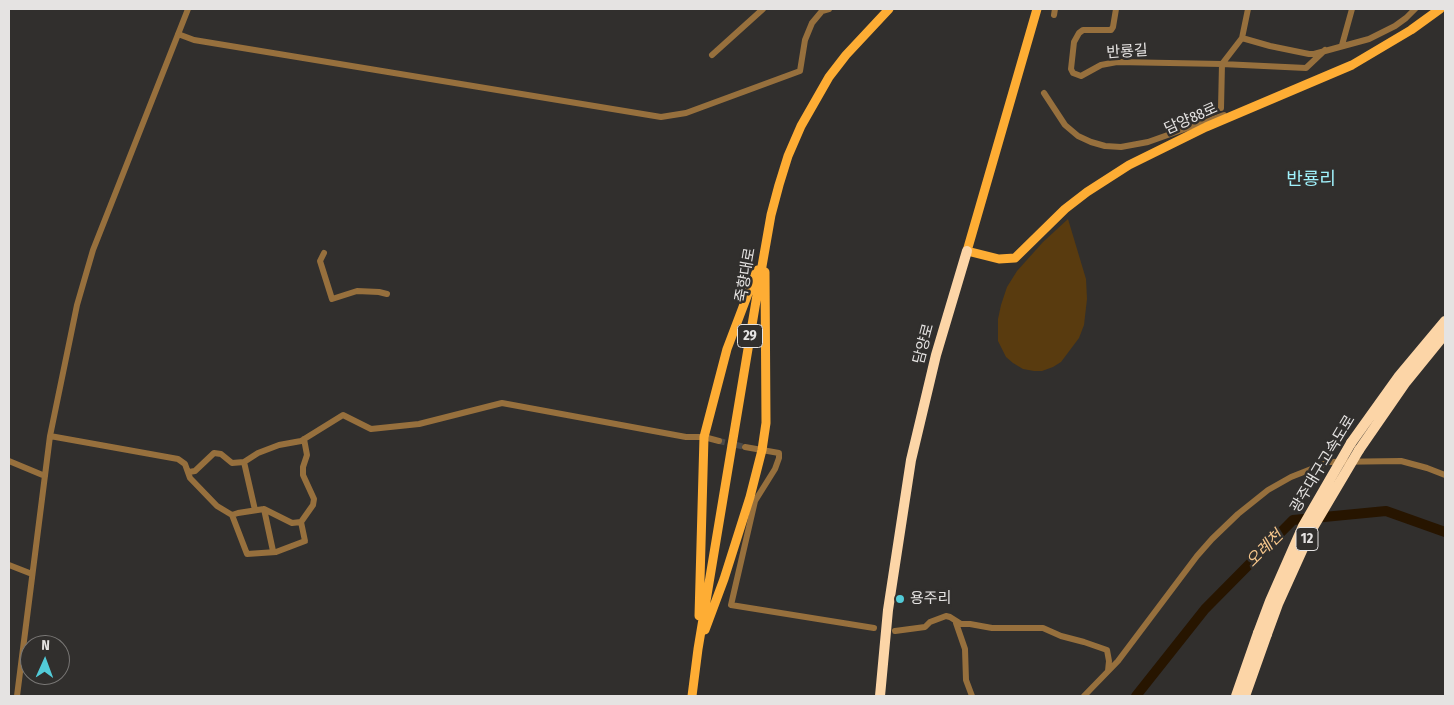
<!DOCTYPE html>
<meta charset="utf-8">
<style>
body{margin:0}
#map{position:relative;width:1454px;height:705px;overflow:hidden;background:#312f2d;font-family:"Fira Sans Condensed",sans-serif}
canvas{display:block}
.frame{position:absolute;inset:0;border:10px solid #e5e3e2;pointer-events:none}
.north{position:absolute;left:20px;top:635px;width:50px;height:50px;box-sizing:border-box;background:#312f2d;border:1px solid #797775;border-radius:50%;rotate:2deg;font-size:14px;font-weight:700;line-height:20px;text-align:center;color:#e5e3e2}
.north::after{content:'';display:block;margin:auto;width:18px;height:22px;background:#52cbd8;clip-path:polygon(50% 0,100% 100%,50% 72%,0 100%)}
</style>
<div id="map">
<canvas width="1454" height="705"></canvas>
<div class="frame"></div>
<div class="north">N</div>
</div>
<script>
const g = document.querySelector('canvas').getContext('2d');
g.lineJoin = 'round';
function fillPath(path, color) {
  g.fillStyle = color;
  g.fill(path, 'evenodd');
}
function toPath(rows) {
  const path = new Path2D();
  for (const r of rows) {
    path.moveTo(r[0], r[1]);
    for (let i = 2; i < r.length; i += 2) path.lineTo(r[i], r[i + 1]);
  }
  return path;
}
function stroke(path, color, width, dash) {
  g.strokeStyle = color;
  g.lineWidth = width;
  g.lineCap = dash ? 'butt' : 'round';
  g.setLineDash(dash || []);
  g.stroke(path);
}
function write(font, color, halo, rows, align = 'center') {
  g.font = font + ' "Fira Sans Condensed","Noto Sans KR",sans-serif';
  g.lineWidth = 5;
  g.setLineDash([]);
  g.textBaseline = 'middle';
  g.strokeStyle = halo;
  g.fillStyle = color;
  for (const [text, x, y, turn = 0] of rows) {
    g.save();
    g.translate(x, y);
    g.rotate((+turn || 0) * Math.PI / 180);
    g.textAlign = isNaN(turn) ? turn : align;
    if (halo) g.strokeText(text, 0, 0);
    g.fillText(text, 0, 0);
    g.restore();
  }
}
const green = toPath([
 [1068,219,1086,279,1087,299,1084,325,1079,338,1061,362,1053,367,1042,371,1034,371,1023,369,1013,363,1006,357,998,341,998,319,1001,305,1007,287,1017,271,1043,242]
]);
const river = toPath([
 [1136,696,1205,609,1293,520,1386,511,1445,532]
]);
const minorTunnel = toPath([
 [719,441,745,447]
]);
const minor = toPath([
 [1116,9,1113,27,1111,30,1083,30,1079,33,1074,42,1071,69,1073,73,1081,76,1101,65,1117,62,1222,64,1306,68,1325,50],
 [1054,15,1055,9],
 [178,34,194,40,661,117,686,113,800,71,805,40,812,23,822,11,829,9],
 [1242,38,1270,46,1309,54,1314,54,1369,39,1395,26,1406,18,1415,9],
 [1342,45,1352,9],
 [712,55,763,9],
 [1044,93,1065,125,1078,136,1091,142,1105,146,1121,147,1148,142,1224,115],
 [1221,108,1222,64,1242,38,1248,9],
 [324,253,320,261,332,299,357,291,379,292,387,294],
 [50,436,178,459,185,464,190,478,217,506,232,515,247,554,276,552,305,541,301,522,313,505,314,499,303,475,303,467,307,455,304,439],
 [745,447,779,453,779,458,775,469,755,501,731,605,874,628],
 [9,461,45,476],
 [244,462,255,510],
 [189,472,195,471,214,453,221,454,232,463,244,462,258,453,279,445,301,441,343,415,371,429,419,424,502,403,686,437,704,437,719,441],
 [264,509,273,551],
 [232,515,238,513,264,509,292,523,301,522],
 [9,565,32,574],
 [956,623,965,649,966,680,972,696],
 [895,631,925,627,930,622,946,616,950,617,961,624,970,624,992,628,1043,628,1061,636,1084,642,1107,650,1109,661,1108,671],
 [17,696,50,436,77,305,93,250,188,9],
 [1084,696,1118,661,1197,556,1212,539,1238,514,1268,490,1291,477,1329,462,1401,461,1427,468,1445,475]
]);
const major = toPath([
 [1037,9,967,251,999,259,1015,258,1065,209,1087,192,1129,165,1206,127,1352,65,1411,30,1440,9],
 [699,616,704,437,727,349,757,270],
 [705,630,724,579,750,497,762,450,766,423,765,272],
 [692,696,698,649,758,289,771,215,779,185,788,156,801,126,829,77,846,55,889,9]
]);
const highway = toPath([
 [1351,443,1399,376,1445,321],
 [1359,450,1406,382,1445,334],
 [880,696,888,610,911,460,936,355,967,251],
 [1236,696,1258,633],
 [1245,696,1267,634]
]);
const highwayBridge = toPath([
 [1258,633,1270,601,1303,526,1351,443],
 [1267,634,1278,604,1311,531,1359,450]
]);
const markers = [
 [900,599,5,"#52cbd8"]
];
const shields = [
 [750,336,25],
 [1307,539,22]
];
const shieldNames = [
 ["29",750,336],
 ["12",1307,539]
];
const streetNames = [
 ["반룡길",1127,52,-4],
 ["담양88로",1191,119,-24],
 ["죽향대로",746,275,-80],
 ["담양로",924,344,-75],
 ["광주대구고속도로",1323,464,-59]
];
const poiNames = [
 ["용주리",910,599]
];
const waterNames = [
 ["오례천",1265,549,-45]
];
const quarterNames = [
 ["반룡리",1311,180]
];
fillPath(green, '#593b0f');
stroke(river, '#271500', 10);
stroke(minorTunnel, '#4c4a48', 6, [6, 3]);
stroke(minor, '#97703d', 6);
stroke(major, '#fead34', 9);
stroke(highway, '#fcd5a7', 10);
stroke(highwayBridge, '#fcd5a7', 10);
for (const [x, y, r, color] of markers) {
  const dot = new Path2D();
  dot.arc(x, y, r, 0, 2 * Math.PI);
  g.fillStyle = color;
  g.fill(dot);
  stroke(dot, '#312f2d', 2);
}
for (const [x, y, w] of shields) {
  const box = new Path2D();
  box.roundRect(x - w / 2, y - 11.5, w, 23, 4);
  g.fillStyle = '#312f2d';
  g.fill(box);
  stroke(box, '#e5e3e2', 1);
}
write('bold 14px', '#e5e3e2', null, shieldNames);
write('15px', '#e5e3e2', '#312f2d', streetNames);
write('15px', '#e5e3e2', '#312f2d', poiNames, 'left');
write('italic 16px', '#f6c68b', '#312f2d', waterNames);
write('18px', '#a0f1fb', '#312f2d', quarterNames);
</script>
